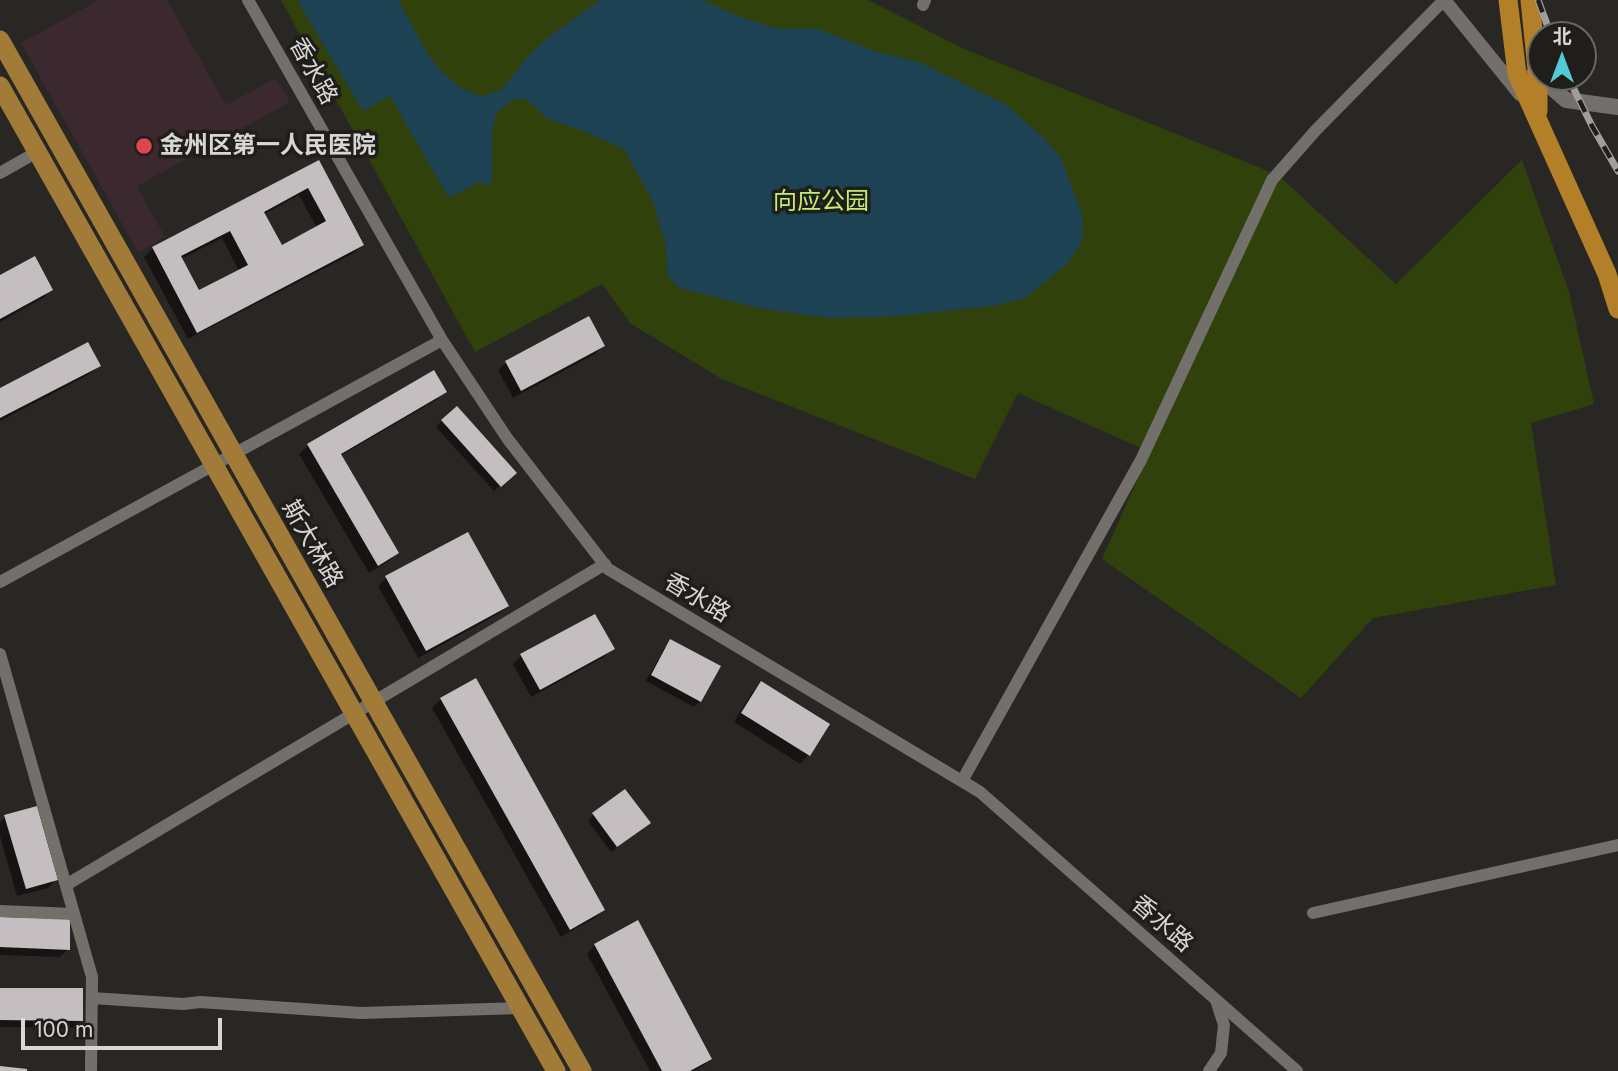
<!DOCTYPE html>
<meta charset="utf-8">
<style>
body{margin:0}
#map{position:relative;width:1618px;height:1071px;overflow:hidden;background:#292723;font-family:Inter,"Noto Sans SC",sans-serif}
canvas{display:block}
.north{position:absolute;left:1527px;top:21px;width:70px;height:70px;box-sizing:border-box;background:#201e1a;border:2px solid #6a6865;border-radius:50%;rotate:0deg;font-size:19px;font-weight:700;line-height:28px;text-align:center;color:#d9d7d5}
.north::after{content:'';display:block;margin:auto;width:24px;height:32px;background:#52cbd7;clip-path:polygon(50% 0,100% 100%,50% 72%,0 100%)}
.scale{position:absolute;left:21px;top:1018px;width:201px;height:32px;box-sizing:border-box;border:4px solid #d9d7d5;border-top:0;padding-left:9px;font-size:21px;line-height:24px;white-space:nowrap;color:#d9d7d5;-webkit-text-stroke:5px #201e1a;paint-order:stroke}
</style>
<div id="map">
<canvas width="1618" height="1071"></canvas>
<div class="north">北</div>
<div class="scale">100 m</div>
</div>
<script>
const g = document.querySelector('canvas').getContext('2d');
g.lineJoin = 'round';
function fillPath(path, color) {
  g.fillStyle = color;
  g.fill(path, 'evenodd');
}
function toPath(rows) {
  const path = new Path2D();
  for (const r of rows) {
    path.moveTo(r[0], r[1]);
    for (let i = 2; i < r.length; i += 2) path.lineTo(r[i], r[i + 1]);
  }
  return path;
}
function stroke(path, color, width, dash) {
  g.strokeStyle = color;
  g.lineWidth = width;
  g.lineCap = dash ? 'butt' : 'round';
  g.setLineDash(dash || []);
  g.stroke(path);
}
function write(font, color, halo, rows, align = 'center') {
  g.font = font + ' Inter,"Noto Sans SC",sans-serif';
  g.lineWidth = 7;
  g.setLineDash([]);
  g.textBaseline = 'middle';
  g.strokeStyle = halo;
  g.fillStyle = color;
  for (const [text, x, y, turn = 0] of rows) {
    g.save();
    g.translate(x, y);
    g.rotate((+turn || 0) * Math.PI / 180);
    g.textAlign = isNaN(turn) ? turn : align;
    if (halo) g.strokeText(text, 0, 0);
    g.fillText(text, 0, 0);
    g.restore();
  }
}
const medical = toPath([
 [99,0,167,0,226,105,276,78,290,102,137,186,165,237,138,252,21,43]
]);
const green = toPath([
 [281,0,868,0,962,48,1278,175,1396,284,1522,160,1569,292,1594,404,1531,423,1556,585,1373,618,1301,698,1102,559,1150,452,1018,393,975,479,722,379,631,324,602,284,475,352]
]);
const water = toPath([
 [297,0,398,0,429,56,442,72,461,88,482,97,502,89,531,53,550,36,600,0,703,0,737,16,775,28,818,29,878,52,921,63,1005,104,1045,139,1061,158,1082,214,1083,234,1078,248,1067,264,1025,298,993,306,886,317,828,318,763,309,679,288,668,276,665,242,652,200,624,149,586,132,548,119,527,100,513,99,496,113,492,133,492,180,485,187,481,181,449,198,390,96,363,111]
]);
const shadow = toPath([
 [318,162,362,245,354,253,188,339,144,257,153,248],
 [299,195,317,228,281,248,263,215],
 [222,238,239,271,198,292,181,259],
 [0,277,51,290,43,298,0,322],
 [603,346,595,354,513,398,498,370,507,362],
 [98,366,90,374,0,421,0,390],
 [434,372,445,391,436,400,340,456,397,553,389,561,369,573,299,454,308,446],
 [442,421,508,478,494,491,436,427],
 [386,578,506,606,498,614,418,658,378,586],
 [671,641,700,701,694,707,646,681,665,647],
 [612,649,604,657,531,697,513,664,521,656],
 [475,680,603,910,595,918,561,937,432,708,441,699],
 [762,683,828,725,808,755,800,764,734,722,753,691],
 [593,815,642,828,611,852,588,821],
 [5,817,56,879,48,888,17,896,0,836,0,822],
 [0,919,68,949,60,957,0,955],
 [595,945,710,1059,702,1067,694,1071,650,1071,587,954],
 [0,989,81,1020,73,1028,0,1027]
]);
const building = toPath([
 [319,160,364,245,197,333,152,247],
 [308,188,326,221,282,245,264,212],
 [230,231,248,265,199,290,181,256],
 [35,256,53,290,0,319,0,275],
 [589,316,605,346,521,391,505,361],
 [88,342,101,366,0,418,0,388],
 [434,370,447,392,341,454,399,553,378,566,307,444],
 [457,406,517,473,501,487,441,420],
 [468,532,509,606,426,651,385,576],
 [595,614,615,649,540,690,520,654],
 [670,639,721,666,701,702,651,675],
 [476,678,605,910,570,930,440,698],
 [761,681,830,724,810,756,741,713],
 [625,789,651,823,617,847,592,813],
 [37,806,58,880,26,889,4,815],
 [0,917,70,919,70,950,0,947],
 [638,920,712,1059,690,1071,662,1071,594,944],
 [0,988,83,988,83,1021,0,1020],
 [0,1066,27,1069,27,1071,0,1071]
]);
const minor = toPath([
 [248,0,442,340,507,438,608,569,980,792,1297,1071],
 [923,5,925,0],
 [0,173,37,152],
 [0,582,442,340],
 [0,654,92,977,91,1071],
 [962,781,1141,460,1272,180,1316,130,1444,0],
 [66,885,605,564],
 [0,911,74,914],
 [1313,913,1618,845],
 [92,998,183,1004,200,1002,361,1013,521,1008],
 [1209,1071,1221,1053,1224,1025,1216,1000]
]);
const tertiary = toPath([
 [1444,0,1520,94]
]);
const secondary = toPath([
 [1530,77,1551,87,1566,100,1618,107]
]);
const primary = toPath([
 [0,40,582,1071],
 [0,86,556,1071]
]);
const trunk = toPath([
 [1508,0,1517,74,1607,274,1618,309],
 [1530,0,1538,79,1538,111]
]);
const rail = toPath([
 [1538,0,1551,35],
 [1568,77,1592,126,1618,171]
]);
const markers = [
 [144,146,9,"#e0444e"]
];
const streetNames = [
 ["香水路",313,71,61],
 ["斯大林路",312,544,60],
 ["香水路",697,598,31],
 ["香水路",1162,924,41]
];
const poiNames = [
 ["金州区第一人民医院",160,146]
];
const parkNames = [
 ["向应公园",821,202]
];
fillPath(medical, '#3c292f');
fillPath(green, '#31410c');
fillPath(water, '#1d4254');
fillPath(shadow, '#0007');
fillPath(building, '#c4bec1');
stroke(minor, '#73706c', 12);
stroke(tertiary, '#73706c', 14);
stroke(secondary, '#73706c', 16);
stroke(primary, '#a37b39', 19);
stroke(trunk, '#b37f28', 19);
stroke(rail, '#a09e9c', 7);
stroke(rail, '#201e1a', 4.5, [13]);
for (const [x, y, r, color] of markers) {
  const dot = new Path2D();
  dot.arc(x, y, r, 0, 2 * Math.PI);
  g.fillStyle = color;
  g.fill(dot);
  stroke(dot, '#201e1a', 2.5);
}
write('24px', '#d9d7d5', '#201e1a', streetNames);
write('bold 24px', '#d9d7d5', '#201e1a', poiNames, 'left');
write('24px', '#c2ed70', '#201e1a', parkNames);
</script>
